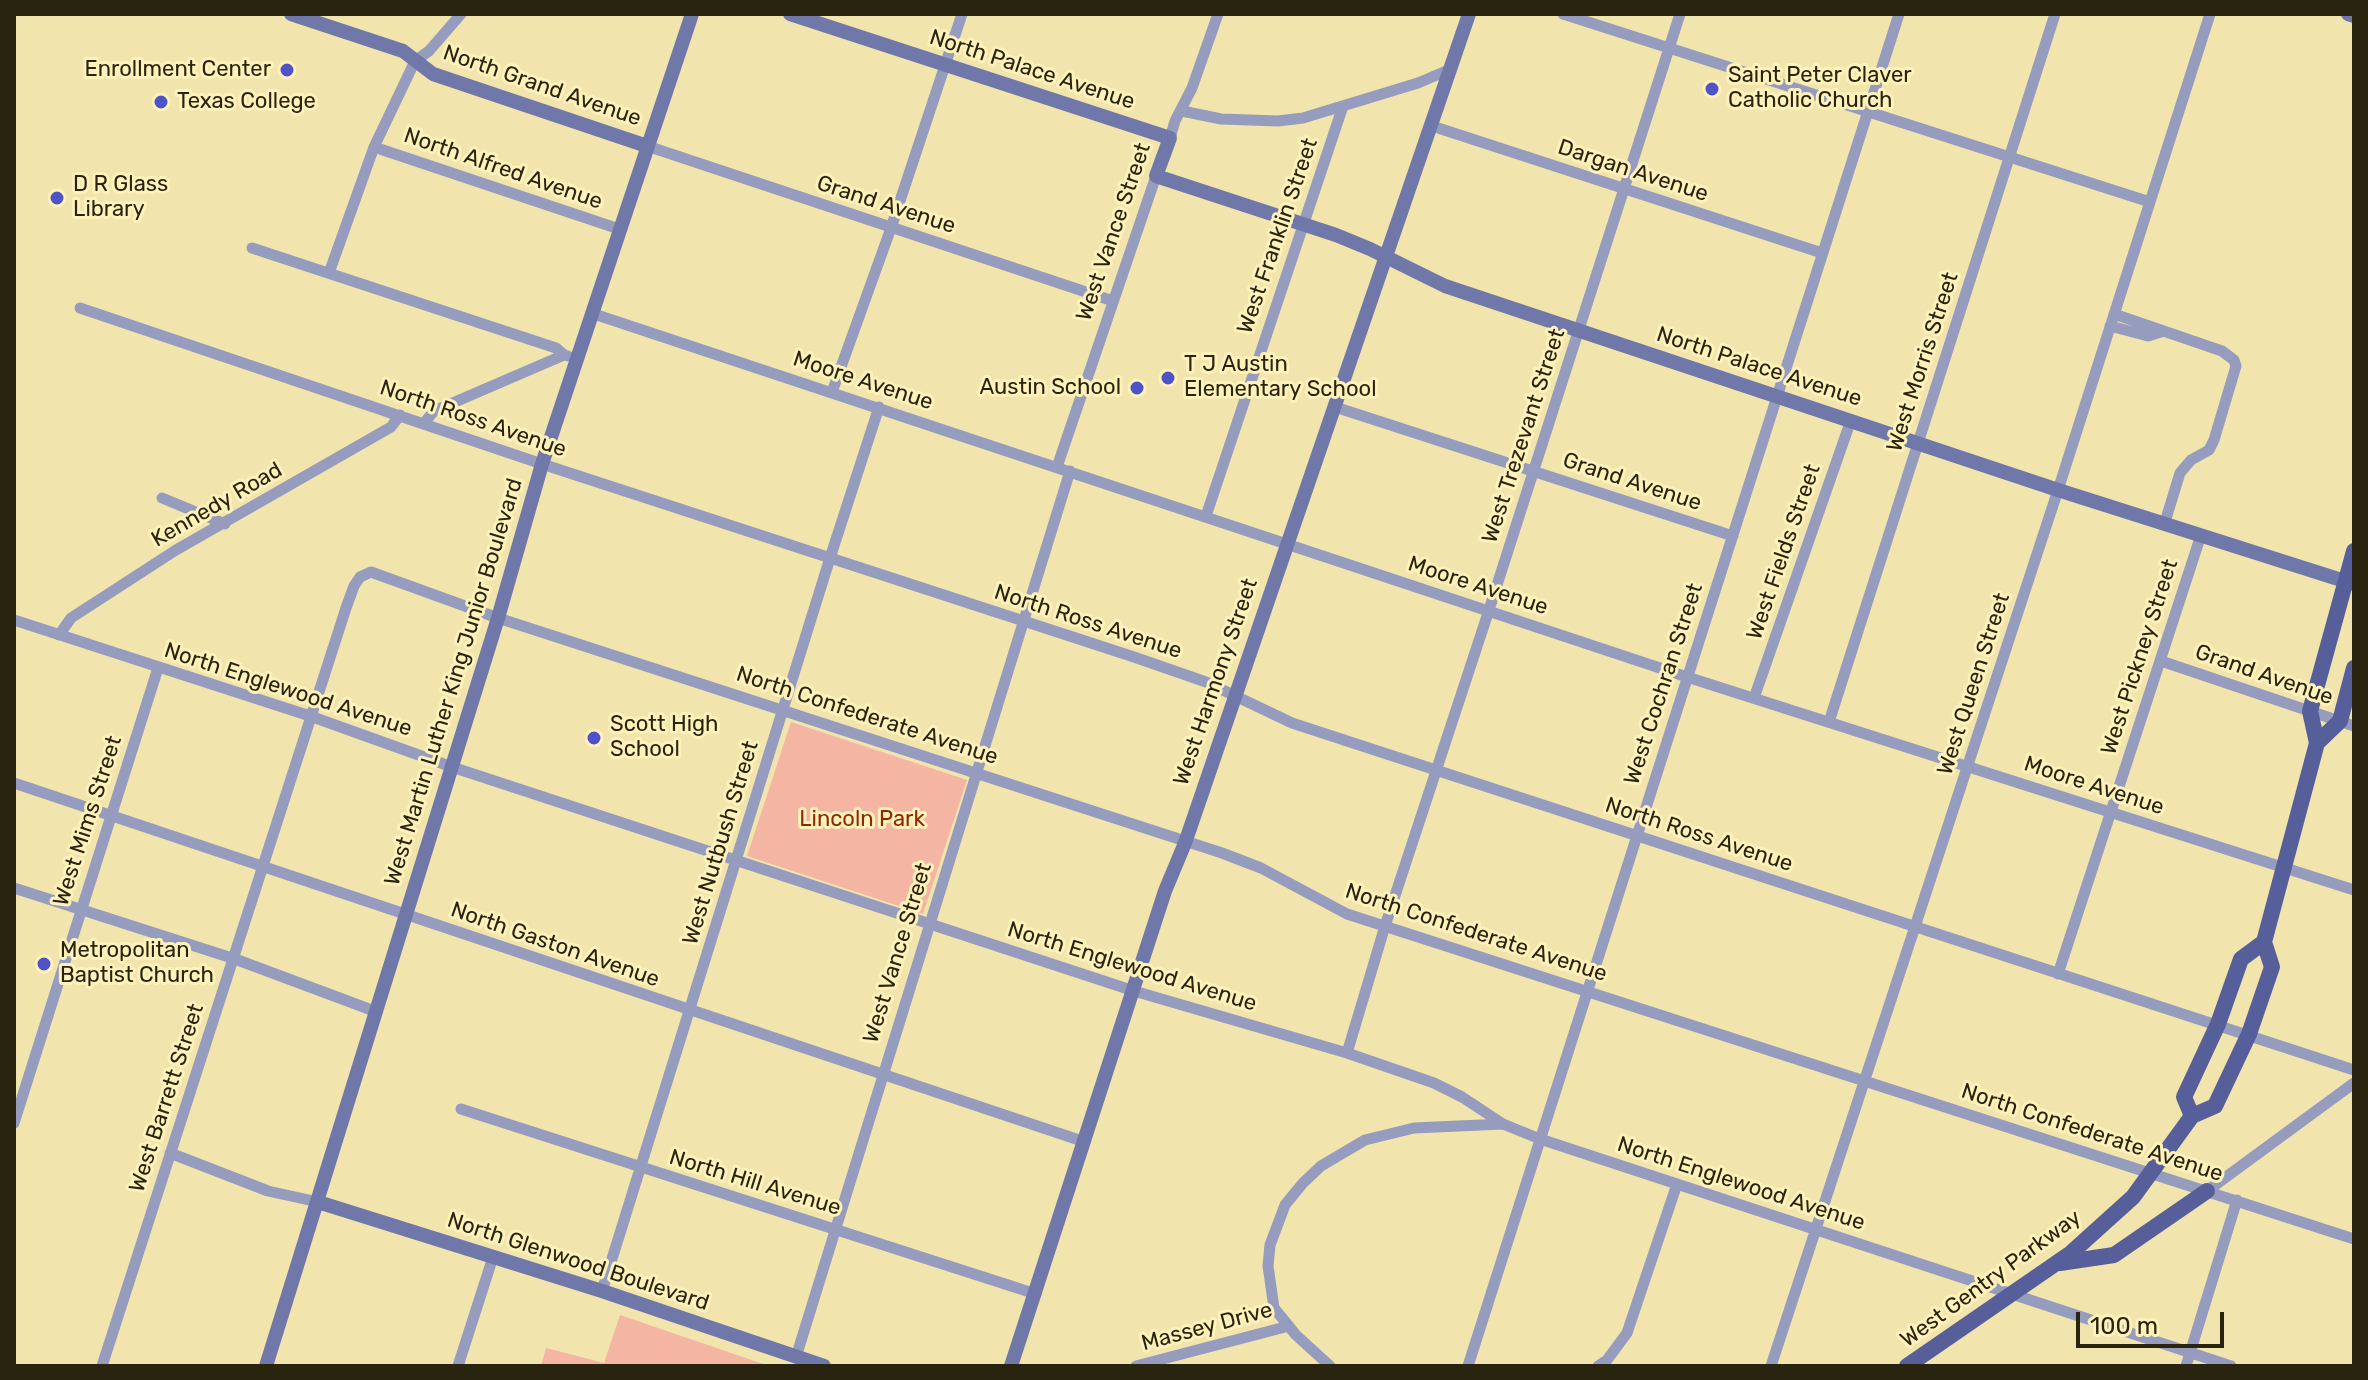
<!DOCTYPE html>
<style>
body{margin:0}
#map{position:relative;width:2368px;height:1380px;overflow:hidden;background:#f1e4ad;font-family:Rubik,sans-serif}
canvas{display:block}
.frame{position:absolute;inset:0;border:16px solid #29240f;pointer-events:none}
.scale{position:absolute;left:2076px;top:1312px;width:148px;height:36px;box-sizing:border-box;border:4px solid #29240f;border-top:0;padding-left:10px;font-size:24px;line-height:28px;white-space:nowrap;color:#29240f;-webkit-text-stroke:6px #fef1ba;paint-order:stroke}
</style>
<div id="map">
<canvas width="2368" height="1380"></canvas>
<div class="frame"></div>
<div class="scale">100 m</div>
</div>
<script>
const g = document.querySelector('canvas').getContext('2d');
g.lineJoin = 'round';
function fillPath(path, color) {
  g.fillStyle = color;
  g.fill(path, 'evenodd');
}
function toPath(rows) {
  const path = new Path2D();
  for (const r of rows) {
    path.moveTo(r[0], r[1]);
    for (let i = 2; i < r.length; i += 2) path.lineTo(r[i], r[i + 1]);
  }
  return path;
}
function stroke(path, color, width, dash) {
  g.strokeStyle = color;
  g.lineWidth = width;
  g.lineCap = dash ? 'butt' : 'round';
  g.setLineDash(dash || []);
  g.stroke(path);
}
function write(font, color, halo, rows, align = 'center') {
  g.font = font + ' Rubik,sans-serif';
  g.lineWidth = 6;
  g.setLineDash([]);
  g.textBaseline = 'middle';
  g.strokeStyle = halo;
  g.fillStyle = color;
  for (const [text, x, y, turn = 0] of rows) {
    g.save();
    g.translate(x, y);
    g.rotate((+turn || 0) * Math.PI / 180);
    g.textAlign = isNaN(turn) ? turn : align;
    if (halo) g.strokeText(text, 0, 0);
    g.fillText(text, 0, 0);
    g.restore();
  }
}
const green = toPath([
 [791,722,967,780,923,914,747,856],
 [620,1315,769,1366,541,1366,546,1348,604,1363]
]);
const street = toPath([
 [1563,14,2150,202],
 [1182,111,1221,119,1278,121,1303,118,1418,83,1451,69],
 [1432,126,1822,253],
 [1170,138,1175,121,1192,88,1218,14],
 [647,146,1113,301],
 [374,147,619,229],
 [252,248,556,348,564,355],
 [329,273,374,147,415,61,429,51,461,14],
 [80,308,542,464,1134,657,1206,682,1292,723,2354,1070],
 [591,313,1687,677,2354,890],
 [2114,314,2222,351,2234,360,2236,366,2214,440,2209,450,2191,460,2180,473,2165,522],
 [2110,326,2148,336,2161,332],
 [832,392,891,228,962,14],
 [1335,407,1733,536],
 [424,423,434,411,564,355,568,356],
 [1057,467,1156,176],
 [162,498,225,524],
 [1206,516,1343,106],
 [14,620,310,716,452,767,1134,991,1347,1053,1434,1083,1462,1097,1503,1124,1540,1139,2231,1366],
 [59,635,71,618,176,550,391,427,400,415],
 [2161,661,2354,726],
 [1754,698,1851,420],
 [1829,722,2055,14],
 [14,783,1085,1142],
 [14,888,235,959,377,1012],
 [2058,974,2201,535],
 [1347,1053,1385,926,1489,610,1680,14],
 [461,1109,1036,1294],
 [14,1123,158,668],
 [170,1153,268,1191,318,1202],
 [2207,1191,2354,1083],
 [602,1291,830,558,879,407],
 [796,1357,1070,471],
 [102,1366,346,608,354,586,360,577,371,572,498,618,1222,853,1261,868,1347,914,2354,1239],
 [458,1366,493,1257],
 [1136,1366,1289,1326],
 [1330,1366,1296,1335,1274,1308,1268,1266,1270,1245,1285,1205,1303,1183,1321,1166,1365,1140,1414,1128,1503,1124],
 [1468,1366,1899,14],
 [1598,1366,1607,1360,1627,1333,1677,1184],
 [1771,1366,2058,490,2210,14],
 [2186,1366,2237,1200]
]);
const secondary = toPath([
 [291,14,403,51,433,74,647,146],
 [790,14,1170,138,1156,176,1336,235,1370,249,1445,286,2058,490,2354,584],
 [2348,14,2354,16],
 [318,1202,602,1291,824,1366],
 [266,1366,498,618,542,464,692,14],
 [1011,1366,1165,891,1185,843,1469,14]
]);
const primary = toPath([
 [2317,743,2340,721,2354,668],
 [2192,1116,2184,1097,2218,1024,2241,959,2264,942],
 [2060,1263,2114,1255,2207,1191],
 [1907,1366,2071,1253,2133,1197,2192,1116,2215,1106,2249,1034,2272,967,2264,942,2317,743,2310,711,2354,551]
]);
const markers = [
 [287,70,8,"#4f53ca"],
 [1712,89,8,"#4f53ca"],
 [161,102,8,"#4f53ca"],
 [57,198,8,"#4f53ca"],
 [1168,378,8,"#4f53ca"],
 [1137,388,8,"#4f53ca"],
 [594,738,8,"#4f53ca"],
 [44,964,8,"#4f53ca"]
];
const poiNames = [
 ["Enrollment Center",271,70,"right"],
 ["Saint Peter Claver",1728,76],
 ["Catholic Church",1728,101],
 ["Texas College",177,102],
 ["D R Glass",73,185],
 ["Library",73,210],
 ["T J Austin",1184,365],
 ["Elementary School",1184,390],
 ["Austin School",1121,388,"right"],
 ["Scott High",610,725],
 ["School",610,750],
 ["Metropolitan",60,951],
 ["Baptist Church",60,976]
];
const streetNames = [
 ["North Palace Avenue",1032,70,18],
 ["North Grand Avenue",542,86,19],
 ["North Alfred Avenue",503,169,19],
 ["Dargan Avenue",1633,171,18],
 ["Grand Avenue",886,205,18],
 ["West Vance Street",1114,232,-71],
 ["West Franklin Street",1278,236,-71],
 ["West Morris Street",1923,362,-72],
 ["North Palace Avenue",1759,367,18],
 ["Moore Avenue",863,381,18],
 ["North Ross Avenue",473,419,19],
 ["West Trezevant Street",1524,436,-72],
 ["Grand Avenue",1632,482,18],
 ["Kennedy Road",217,505,-30],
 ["West Fields Street",1784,552,-71],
 ["Moore Avenue",1478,586,18],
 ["North Ross Avenue",1088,622,18],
 ["West Pickney Street",2140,657,-72],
 ["Grand Avenue",2264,675,19],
 ["West Martin Luther King Junior Boulevard",454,682,-73],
 ["West Harmony Street",1216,682,-71],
 ["West Cochran Street",1664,684,-72],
 ["West Queen Street",1974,684,-72],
 ["North Englewood Avenue",288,690,18],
 ["North Confederate Avenue",867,716,18],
 ["Moore Avenue",2094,786,18],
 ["West Mims Street",88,821,-72],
 ["North Ross Avenue",1699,835,18],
 ["West Nutbush Street",721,843,-73],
 ["North Confederate Avenue",1476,933,18],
 ["North Gaston Avenue",555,945,19],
 ["West Vance Street",898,953,-73],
 ["North Englewood Avenue",1132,967,17],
 ["West Barrett Street",167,1098,-72],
 ["North Confederate Avenue",2092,1133,18],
 ["North Hill Avenue",755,1183,17],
 ["North Englewood Avenue",1741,1184,18],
 ["North Glenwood Boulevard",578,1262,18],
 ["West Gentry Parkway",1991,1279,-36],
 ["Massey Drive",1207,1327,-15]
];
const parkNames = [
 ["Lincoln Park",862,820]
];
fillPath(green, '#f5b5a3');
stroke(street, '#959cbe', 11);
stroke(secondary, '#7078a9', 14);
stroke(primary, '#565f9a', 16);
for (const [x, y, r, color] of markers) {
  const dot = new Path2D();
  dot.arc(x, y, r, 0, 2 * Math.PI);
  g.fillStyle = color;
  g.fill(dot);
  stroke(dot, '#fef1ba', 3);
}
write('22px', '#29240f', '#fef1ba', poiNames, 'left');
write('22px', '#29240f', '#fef1ba', streetNames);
write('22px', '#8e2908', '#fef1ba', parkNames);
</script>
